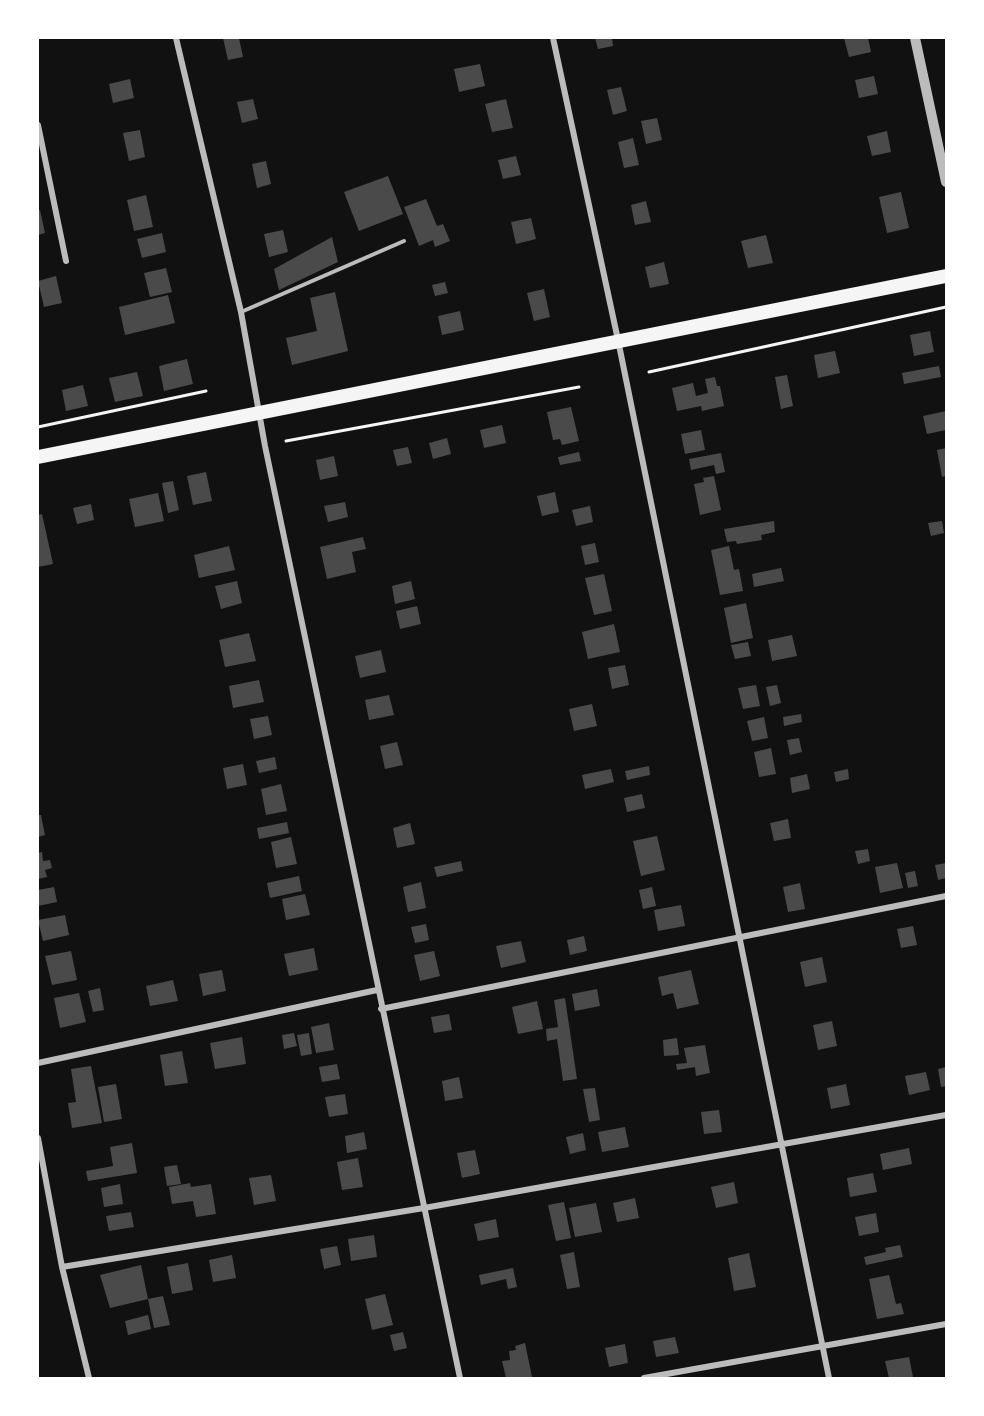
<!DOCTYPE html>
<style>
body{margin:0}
#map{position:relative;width:984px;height:1416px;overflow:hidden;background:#111;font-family:"Source Sans 3",sans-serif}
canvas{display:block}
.frame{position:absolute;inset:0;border:39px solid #fff;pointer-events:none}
</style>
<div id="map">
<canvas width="984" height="1416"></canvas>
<div class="frame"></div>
</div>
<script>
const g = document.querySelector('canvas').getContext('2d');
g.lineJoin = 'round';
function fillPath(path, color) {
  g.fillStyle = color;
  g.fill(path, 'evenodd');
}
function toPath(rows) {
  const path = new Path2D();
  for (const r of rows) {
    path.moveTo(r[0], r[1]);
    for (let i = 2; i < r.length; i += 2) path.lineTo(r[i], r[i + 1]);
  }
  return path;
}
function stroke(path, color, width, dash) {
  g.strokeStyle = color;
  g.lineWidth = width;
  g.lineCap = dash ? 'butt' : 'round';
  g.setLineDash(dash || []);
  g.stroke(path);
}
const building = toPath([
 [223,38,239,38,243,57,228,60],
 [595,38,612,38,613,46,598,49],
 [844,38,868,38,871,52,849,57],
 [480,64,485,86,459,92,454,69],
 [874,76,878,94,859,98,855,80],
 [130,79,134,98,113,103,109,84],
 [621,87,627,111,613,115,607,90],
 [253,99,258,119,242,123,237,102],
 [506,99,513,128,492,132,485,104],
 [657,118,662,140,646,144,641,121],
 [140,130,145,157,129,161,123,133],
 [887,131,891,152,872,156,867,136],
 [633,138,639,165,624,168,618,142],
 [516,156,521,175,503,179,498,160],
 [266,161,271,184,257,188,252,164],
 [388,176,403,214,359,231,344,192],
 [901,192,909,228,887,233,879,197],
 [146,195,153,227,134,231,127,200],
 [426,199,437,226,443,224,450,241,435,247,433,240,419,246,404,207],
 [646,201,651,222,635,225,631,205],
 [40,210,45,233,38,235,38,211],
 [531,218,536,239,516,244,511,222],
 [283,230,288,252,269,257,264,234],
 [162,233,166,252,142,258,137,239],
 [766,235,773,263,748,268,741,241],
 [332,237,338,262,279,290,274,269],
 [664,262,669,284,650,288,645,267],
 [166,268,172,292,150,297,144,273],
 [56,276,62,303,44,307,38,281],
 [445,282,448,293,435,296,432,285],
 [544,289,550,317,534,321,527,293],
 [335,292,348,351,292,365,286,338,317,331,310,298],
 [168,295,175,323,125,335,119,307],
 [460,311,464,330,442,335,438,316],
 [930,331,934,352,914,356,910,335],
 [835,351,840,373,818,378,814,355],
 [187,359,193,384,164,391,159,366],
 [939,366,941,377,904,384,902,373],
 [137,372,143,396,115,402,109,378],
 [787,375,793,406,781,409,775,377],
 [715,377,717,386,720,386,724,406,702,411,701,406,677,411,672,388,693,383,696,396,708,393,705,379],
 [83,385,88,406,66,411,62,390],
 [571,407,579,441,562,445,560,439,553,440,547,412],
 [946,411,946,430,927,434,923,416],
 [502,425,506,443,484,448,480,430],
 [701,430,705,450,685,454,681,434],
 [447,438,451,454,433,459,429,443],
 [408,447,412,463,397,466,393,450],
 [946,448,946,476,942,477,937,450],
 [579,452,581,461,560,465,558,457],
 [721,453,725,472,716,474,714,465,691,470,689,459],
 [334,456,338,476,320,480,316,460],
 [206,472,212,501,193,505,187,476],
 [714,476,721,510,700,515,694,484,704,482,703,478],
 [173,481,179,510,168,513,162,483],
 [555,492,559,512,542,516,537,496],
 [158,493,164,521,135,527,129,499],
 [345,502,348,517,328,522,324,506],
 [91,504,94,520,77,524,73,508],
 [590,506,593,522,576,526,572,510],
 [42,514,53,564,38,567,38,515],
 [774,521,775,532,761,535,762,540,737,544,736,541,727,542,724,529],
 [942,521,944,533,931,536,928,523],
 [363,537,366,549,352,552,356,572,327,579,320,547],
 [595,543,599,562,585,565,581,546],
 [229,546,235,570,199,578,194,555],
 [729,546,734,570,739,569,743,591,720,595,711,550],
 [781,568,784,581,754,587,752,574],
 [604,574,612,611,594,615,585,578],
 [237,581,242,603,221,609,215,586],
 [411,581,415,599,395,604,392,586],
 [746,603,753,638,731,643,724,608],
 [417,606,421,624,400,629,396,611],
 [614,624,620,652,588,659,582,632],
 [249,633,256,661,225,667,219,640],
 [792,635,797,656,772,661,768,640],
 [748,642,751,656,735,659,731,645],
 [381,650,386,672,360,678,355,656],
 [625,665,629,685,612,689,608,668],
 [259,680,264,702,233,708,229,686],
 [756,685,760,706,743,709,738,688],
 [777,685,781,703,770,706,766,687],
 [389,695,394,715,369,720,365,700],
 [592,704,597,726,574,731,569,709],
 [801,714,802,722,784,726,783,717],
 [268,716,272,735,254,739,250,719],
 [764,717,768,738,752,741,747,721],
 [799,738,802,752,790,755,787,740],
 [397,742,403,765,385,769,380,746],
 [771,748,776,774,759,777,754,752],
 [275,757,277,769,259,773,256,761],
 [243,764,247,785,227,789,223,768],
 [649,766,650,775,627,780,625,771],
 [611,769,614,782,585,789,582,775],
 [848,769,849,779,836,782,834,772],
 [807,774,810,789,792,793,790,778],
 [281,784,287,811,266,815,261,789],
 [642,794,645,808,627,812,624,798],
 [38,815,41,815,45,835,38,837],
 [788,819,791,838,774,841,770,823],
 [287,822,289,833,259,839,257,828],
 [410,823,415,844,397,848,393,828],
 [657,836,665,870,641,876,633,841],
 [291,837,297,864,276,868,271,842],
 [868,849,870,861,858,864,855,851],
 [42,852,43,861,50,860,52,868,45,870,47,877,38,879,38,853],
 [461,861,463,871,437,877,434,867],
 [897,863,903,888,880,893,875,867],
 [946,863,946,878,938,880,935,865],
 [915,871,918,886,908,888,905,873],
 [299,876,302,891,270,898,267,883],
 [421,882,426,908,408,912,403,887],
 [800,883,805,909,788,912,783,887],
 [54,887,57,902,38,906,38,890],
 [652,887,656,906,643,909,639,890],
 [305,894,310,915,286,920,282,899],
 [681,905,685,926,658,931,654,910],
 [65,915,69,935,43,941,38,920],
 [426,924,429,940,415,943,411,927],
 [913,926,917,945,901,948,897,929],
 [584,936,587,951,570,955,567,940],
 [521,941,526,962,501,968,496,946],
 [314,948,318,970,289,976,284,954],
 [71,951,77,980,52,985,45,956],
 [434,951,440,976,420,981,414,955],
 [822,957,827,982,805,987,800,962],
 [222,970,226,991,203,996,199,974],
 [691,970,699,1004,677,1009,673,993,662,996,658,977],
 [173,980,178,1001,150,1006,146,986],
 [100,988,104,1010,93,1012,88,991],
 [597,989,600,1006,575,1011,572,994],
 [79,993,86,1022,60,1028,54,998],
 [565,998,577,1079,563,1081,557,1039,547,1041,546,1029,558,1027,554,1000],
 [537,1001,543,1029,518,1034,512,1007],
 [449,1014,452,1030,434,1033,431,1017],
 [832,1021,837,1046,818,1050,813,1025],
 [329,1023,334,1050,316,1053,311,1027],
 [294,1033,297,1046,284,1049,282,1035],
 [309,1033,312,1054,301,1056,297,1035],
 [242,1037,246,1064,215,1069,210,1043],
 [677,1038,679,1055,664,1056,663,1040],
 [705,1045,710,1073,696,1076,695,1067,677,1070,676,1064,687,1063,684,1048],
 [182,1051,188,1083,165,1086,160,1055],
 [337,1064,340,1079,322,1082,319,1067],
 [91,1066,102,1123,72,1128,68,1103,76,1102,71,1069],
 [946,1067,946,1086,941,1087,938,1069],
 [926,1072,930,1090,909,1095,905,1076],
 [459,1077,463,1098,445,1101,442,1081],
 [116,1084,122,1119,104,1122,98,1087],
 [846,1084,850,1105,831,1109,827,1088],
 [595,1088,600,1120,589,1122,583,1089],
 [345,1094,348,1114,329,1117,325,1097],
 [719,1110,722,1132,704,1134,701,1112],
 [625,1127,629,1147,602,1152,598,1132],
 [364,1132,367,1149,347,1153,345,1136],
 [583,1133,586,1150,570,1154,566,1137],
 [132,1143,137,1173,88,1181,86,1171,113,1166,110,1147],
 [909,1148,912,1164,883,1170,880,1154],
 [475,1150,480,1174,462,1178,457,1153],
 [358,1158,363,1187,342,1190,337,1162],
 [177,1165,181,1184,167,1186,164,1167],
 [873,1173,877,1192,850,1197,847,1178],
 [271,1175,276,1201,254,1205,249,1178],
 [734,1182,738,1203,716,1208,711,1187],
 [190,1183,191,1187,211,1184,216,1214,196,1217,193,1201,172,1204,169,1187],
 [120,1184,123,1204,104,1207,101,1188],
 [635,1198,639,1218,617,1222,613,1203],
 [564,1202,571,1238,556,1241,548,1205],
 [596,1203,602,1232,575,1237,569,1208],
 [131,1212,134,1227,109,1231,106,1216],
 [876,1213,879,1232,859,1236,855,1217],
 [496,1219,499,1237,478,1241,474,1224],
 [374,1235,377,1257,351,1261,348,1239],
 [900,1245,903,1257,866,1265,864,1257,886,1252,885,1248],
 [337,1246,341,1265,324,1269,320,1249],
 [574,1252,580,1287,567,1289,560,1255],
 [749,1253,756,1287,734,1291,728,1258],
 [232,1255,236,1278,213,1282,209,1260],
 [188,1263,193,1290,172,1294,167,1267],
 [141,1265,148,1299,110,1308,100,1275],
 [513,1268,517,1287,508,1289,506,1279,481,1285,479,1275],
 [889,1275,896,1304,901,1303,904,1314,877,1319,869,1279],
 [385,1294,393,1325,372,1330,365,1299],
 [163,1296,170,1325,154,1328,148,1299],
 [148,1315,151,1329,128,1335,125,1321],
 [403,1332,407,1348,394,1351,390,1335],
 [675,1337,679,1353,656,1357,653,1341],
 [525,1343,532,1377,506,1378,502,1361,510,1360,509,1351,516,1350,515,1346],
 [625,1344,628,1363,609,1367,605,1348],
 [909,1357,913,1377,889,1378,885,1361]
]);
const path = toPath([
 [649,372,946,307],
 [38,427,206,391],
 [286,441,579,387]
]);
const service = toPath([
 [241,312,404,241]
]);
const minor = toPath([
 [176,38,241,312,265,446,460,1378],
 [553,38,618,340,829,1378],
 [38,125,66,261],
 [381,1009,946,896],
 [38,1063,377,990],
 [38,1138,62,1267,89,1378],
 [62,1267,424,1208,946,1115],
 [644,1378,946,1324]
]);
const tertiary = toPath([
 [915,38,946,182]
]);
const primary = toPath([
 [38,457,946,276]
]);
fillPath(building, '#4a4a4a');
stroke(path, '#f5f5f5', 3);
stroke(service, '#bcbcbc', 4);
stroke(minor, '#bcbcbc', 6);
stroke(tertiary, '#bcbcbc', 10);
stroke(primary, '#f5f5f5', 14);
</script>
